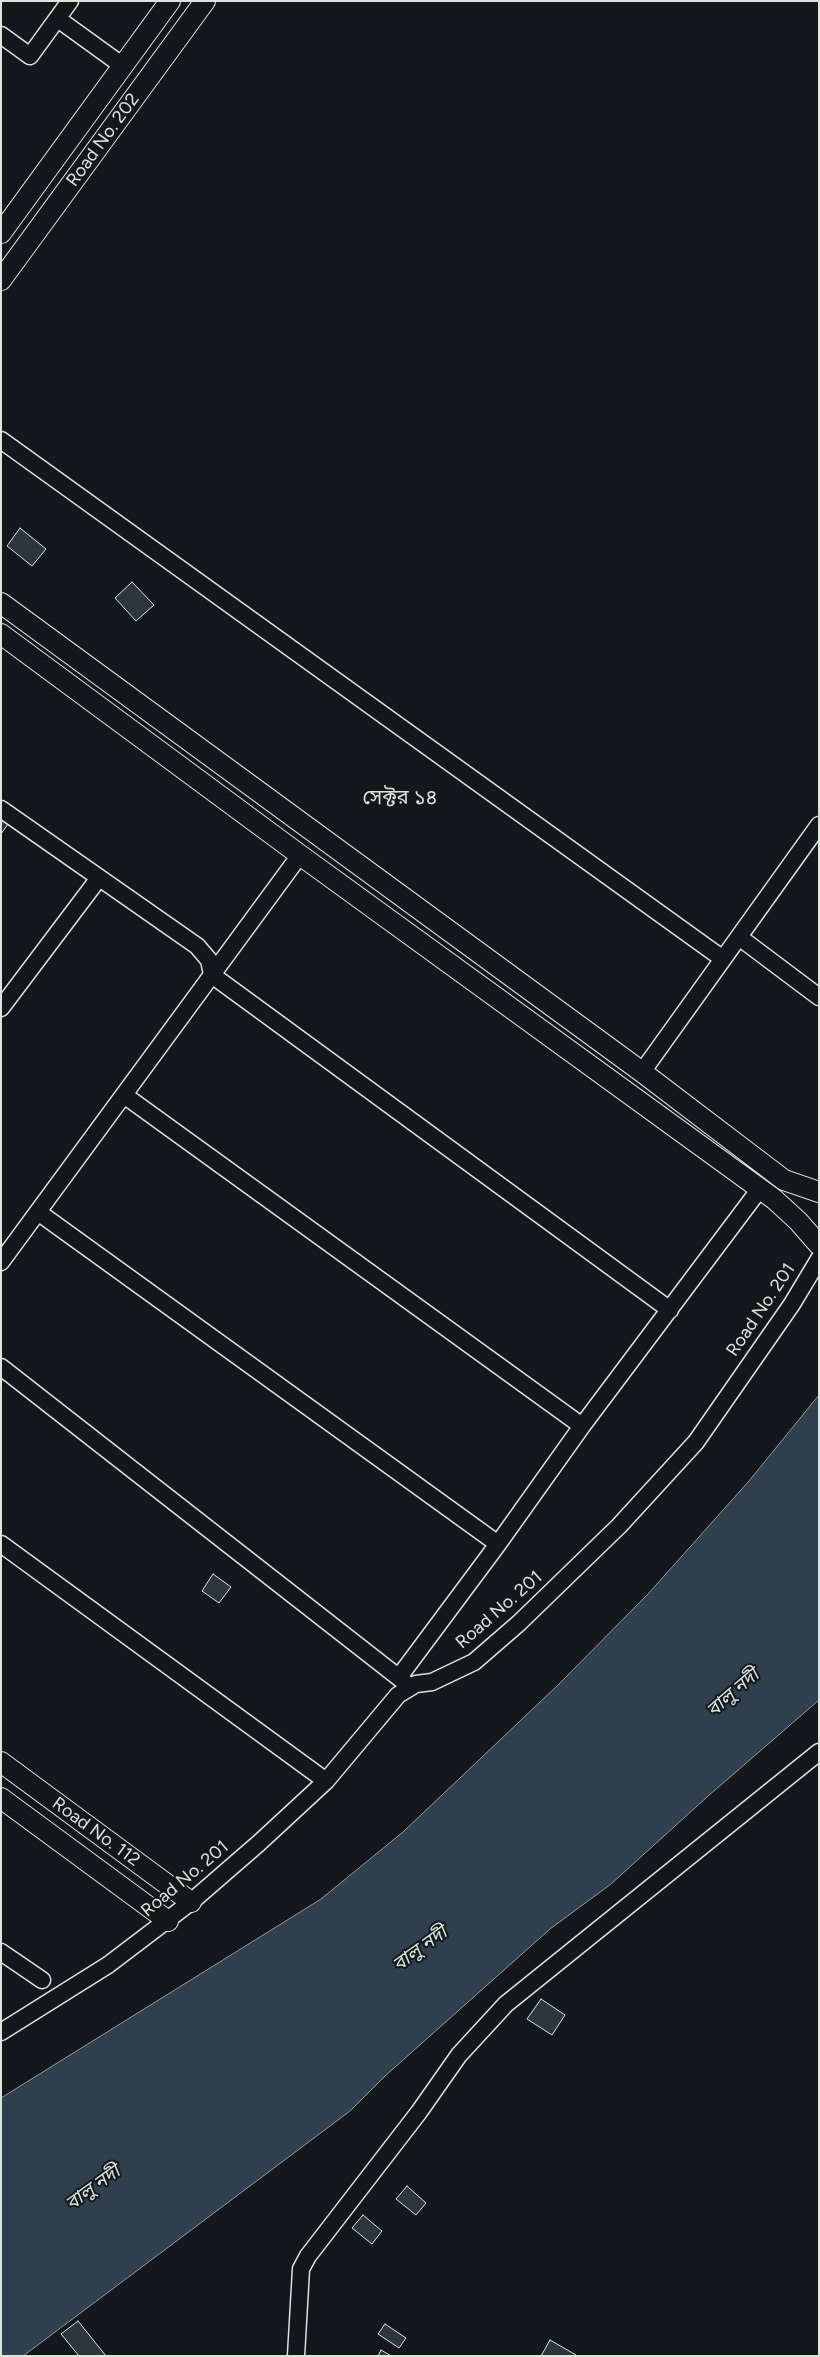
<!DOCTYPE html>
<meta charset="utf-8">
<style>
body{margin:0}
#map{position:relative;width:820px;height:2357px;overflow:hidden;background:#14181c;font-family:Figtree,sans-serif}
canvas{display:block}
.frame{position:absolute;inset:0;border:2px solid #d8e6dc;pointer-events:none}
</style>
<div id="map">
<canvas width="820" height="2357"></canvas>
<div class="frame"></div>
</div>
<script>
const g = document.querySelector('canvas').getContext('2d');
g.lineJoin = 'round';
function fillPath(path, color) {
  g.fillStyle = color;
  g.fill(path, 'evenodd');
}
function toPath(rows) {
  const path = new Path2D();
  for (const r of rows) {
    path.moveTo(r[0], r[1]);
    for (let i = 2; i < r.length; i += 2) path.lineTo(r[i], r[i + 1]);
  }
  return path;
}
function stroke(path, color, width, dash) {
  g.strokeStyle = color;
  g.lineWidth = width;
  g.lineCap = dash ? 'butt' : 'round';
  g.setLineDash(dash || []);
  g.stroke(path);
}
function write(font, color, halo, rows, align = 'center') {
  g.font = font + ' Figtree,"Noto Sans Bengali",sans-serif';
  g.lineWidth = 4;
  g.setLineDash([]);
  g.textBaseline = 'middle';
  g.strokeStyle = halo;
  g.fillStyle = color;
  for (const [text, x, y, turn = 0] of rows) {
    g.save();
    g.translate(x, y);
    g.rotate((+turn || 0) * Math.PI / 180);
    g.textAlign = isNaN(turn) ? turn : align;
    if (halo) g.strokeText(text, 0, 0);
    g.fillText(text, 0, 0);
    g.restore();
  }
}
const water = toPath([
 [819,1395,819,1700,707,1797,611,1884,550,1929,385,2076,350,2111,23,2356,1,2356,1,2098,321,1899,403,1832,558,1685,648,1594,749,1481,819,1395]
]);
const building = toPath([
 [20,528,46,549,32,566,7,546,20,528],
 [132,582,154,605,136,621,115,598,132,582],
 [1,820,8,824,1,834,1,820],
 [213,1574,231,1587,219,1603,202,1591,213,1574],
 [541,1999,565,2015,552,2035,527,2019,541,1999],
 [407,2186,426,2203,416,2215,396,2199,407,2186],
 [363,2215,382,2231,372,2244,352,2228,363,2215],
 [78,2321,106,2356,79,2356,61,2334,78,2321],
 [385,2324,406,2338,399,2348,378,2334,385,2324],
 [550,2340,576,2355,576,2356,541,2356,550,2340],
 [381,2350,391,2356,378,2356,381,2350]
]);
const minor = toPath([
 [58,19,123,66],
 [1,35,30,56,70,1],
 [1,440,723,959],
 [1,809,197,946,209,960,212,975,670,1310],
 [739,937,819,997],
 [1,1008,99,878],
 [642,1072,819,825],
 [124,1095,582,1426],
 [38,1212,498,1544],
 [1,1262,300,855],
 [1,1367,407,1684],
 [1,1544,326,1781],
 [399,1677,498,1544,582,1426,759,1190],
 [1,1952,42,1980],
 [1,2032,108,1965,191,1902,259,1843,326,1781,398,1695,416,1684,432,1682,474,1662,519,1623,619,1526,696,1442,792,1304,819,1259],
 [296,2356,301,2269,308,2256,419,2112,459,2055,506,2004,819,1752]
]);
const tertiary = toPath([
 [1,233,170,1],
 [1,280,205,1],
 [1,603,642,1072,784,1180,819,1192],
 [1,634,300,855,774,1199,798,1221,819,1245],
 [1,1762,191,1902],
 [1,1798,168,1921]
]);
const streetNames = [
 ["Road No. 202",103,140,-54],
 ["Road No. 201",761,1310,-56],
 ["Road No. 201",499,1610,-41],
 ["Road No. 112",96,1832,36],
 ["Road No. 201",185,1879,-40]
];
const waterNames = [
 ["বালু নদী",733,1693,-41],
 ["বালু নদী",420,1949,-36],
 ["বালু নদী",93,2188,-36]
];
const quarterNames = [
 ["সেক্টর ১৪",400,798]
];
fillPath(water, '#2f3f4d');
stroke(water, '#939e99', 1);
fillPath(building, '#2c363c');
stroke(building, '#d8e6dc', 1);
stroke(minor, '#d8e6dc', 19);
stroke(tertiary, '#d8e6dc', 22);
stroke(minor, '#14181c', 16);
stroke(tertiary, '#14181c', 20);
write('18px', '#d8e6dc', '#14181c', streetNames);
write('italic 19px', '#d8e6dc', '#14181c', waterNames);
write('20px', '#d8e6dc', '#14181c', quarterNames);
</script>
